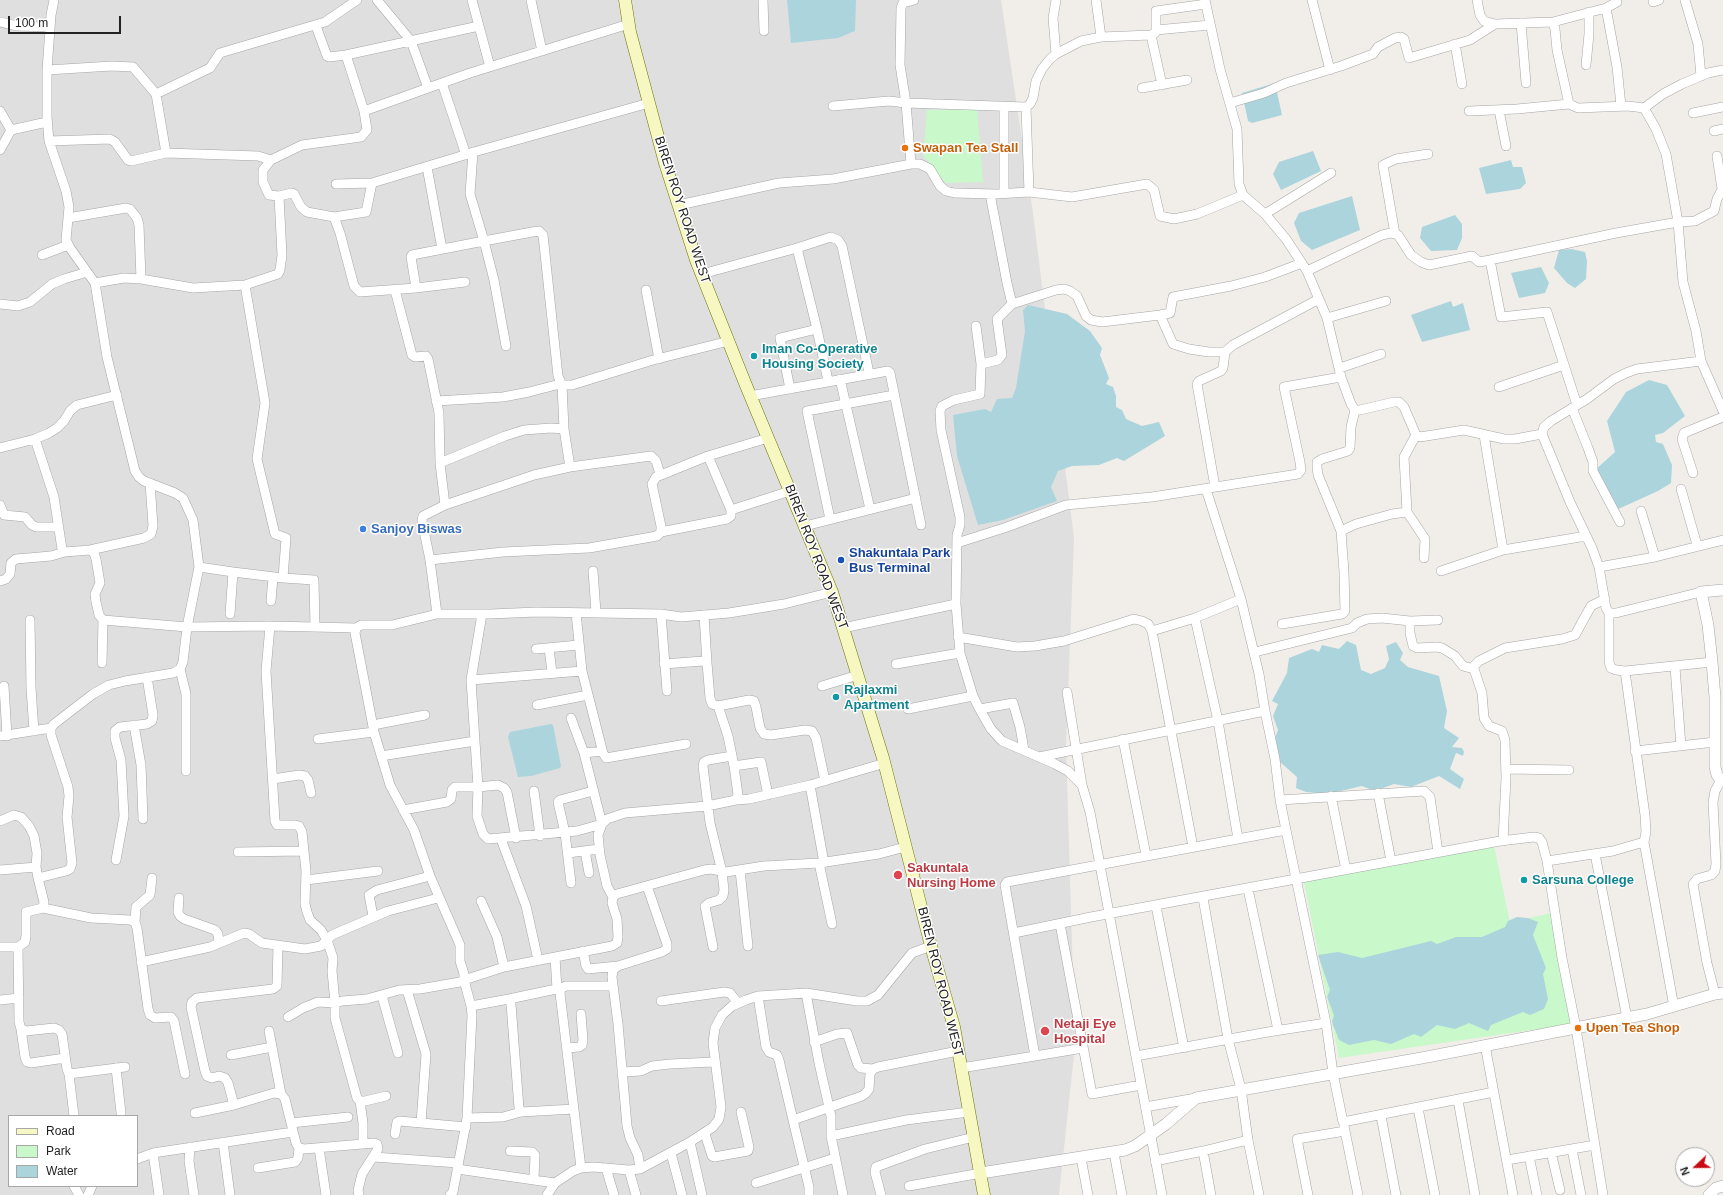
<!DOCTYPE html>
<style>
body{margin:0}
#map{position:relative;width:1723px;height:1195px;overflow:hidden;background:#f1eee9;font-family:Helvetica,sans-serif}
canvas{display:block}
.legend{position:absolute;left:8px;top:1115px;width:130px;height:72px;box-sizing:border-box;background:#fff;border:1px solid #a7a7a7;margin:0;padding:5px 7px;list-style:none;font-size:12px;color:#222}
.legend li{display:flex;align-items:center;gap:8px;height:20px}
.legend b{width:20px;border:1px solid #a7a7a7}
.north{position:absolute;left:1675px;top:1147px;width:40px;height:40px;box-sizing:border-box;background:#fff;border:1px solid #a7a7a7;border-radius:50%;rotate:248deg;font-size:11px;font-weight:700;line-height:16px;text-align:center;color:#222}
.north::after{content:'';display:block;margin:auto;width:14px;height:18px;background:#c90a14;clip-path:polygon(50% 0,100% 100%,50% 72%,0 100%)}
.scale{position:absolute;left:8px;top:16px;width:113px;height:18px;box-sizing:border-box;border:2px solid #222;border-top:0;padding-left:5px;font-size:12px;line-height:14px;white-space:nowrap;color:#222;-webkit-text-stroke:3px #fff;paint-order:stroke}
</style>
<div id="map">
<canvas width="1723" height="1195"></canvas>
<ul class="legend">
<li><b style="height:5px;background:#f7f7c1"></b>Road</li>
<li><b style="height:11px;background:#c9f8cb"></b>Park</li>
<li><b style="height:11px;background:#acd4dc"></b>Water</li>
</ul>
<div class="north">N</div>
<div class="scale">100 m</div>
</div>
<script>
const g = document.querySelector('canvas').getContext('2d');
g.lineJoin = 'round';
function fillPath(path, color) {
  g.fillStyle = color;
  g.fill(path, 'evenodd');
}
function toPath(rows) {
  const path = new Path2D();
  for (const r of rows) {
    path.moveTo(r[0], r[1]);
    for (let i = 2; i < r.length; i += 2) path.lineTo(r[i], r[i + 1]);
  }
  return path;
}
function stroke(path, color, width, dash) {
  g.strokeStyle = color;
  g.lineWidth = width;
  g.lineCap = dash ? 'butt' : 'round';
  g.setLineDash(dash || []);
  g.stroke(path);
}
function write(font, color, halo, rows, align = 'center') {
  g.font = font + ' Helvetica,sans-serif';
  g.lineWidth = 3;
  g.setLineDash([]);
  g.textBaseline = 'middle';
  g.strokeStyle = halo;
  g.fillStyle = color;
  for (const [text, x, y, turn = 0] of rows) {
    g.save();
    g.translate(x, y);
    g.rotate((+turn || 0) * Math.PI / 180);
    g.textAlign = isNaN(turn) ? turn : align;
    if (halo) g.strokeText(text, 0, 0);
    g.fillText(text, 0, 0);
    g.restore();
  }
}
const residential = toPath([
 [0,0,1001,0,1032,206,1074,538,1066,746,1075,1045,1059,1195,0,1195],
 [9,1116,137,1116,137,1186,9,1186]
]);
const park = toPath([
 [977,109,983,182,946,183,923,156,927,110],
 [1494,846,1510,922,1552,913,1573,1024,1339,1058,1304,882]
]);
const water = toPath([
 [787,0,856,0,855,31,838,38,791,43],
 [1275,83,1282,115,1252,123,1248,121,1242,93],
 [1313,151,1321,171,1281,190,1273,174,1279,162],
 [1511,160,1513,167,1522,167,1526,183,1520,189,1486,194,1479,168],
 [1352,196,1360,230,1312,250,1301,241,1294,223,1299,213],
 [1455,215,1462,224,1462,238,1457,250,1431,251,1420,238,1422,227],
 [1571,249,1585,252,1587,261,1586,279,1575,288,1567,283,1554,268,1559,250],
 [1541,267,1549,283,1545,293,1519,298,1511,273],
 [1451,301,1453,307,1463,303,1470,330,1422,342,1411,315],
 [1028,305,1067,314,1090,331,1102,348,1100,355,1109,378,1106,384,1113,387,1116,396,1116,407,1122,410,1126,419,1142,426,1159,422,1165,436,1124,461,1117,458,1099,465,1072,466,1058,471,1051,487,1057,501,1003,520,978,525,957,456,953,415,985,409,991,412,997,399,1012,398,1016,388,1025,331,1023,310],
 [1649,380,1667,385,1685,416,1663,433,1655,435,1656,442,1663,444,1672,465,1671,483,1658,491,1616,510,1595,470,1615,452,1607,421,1626,392],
 [1347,641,1356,645,1361,670,1371,674,1385,668,1389,659,1386,646,1396,642,1403,653,1400,660,1408,667,1439,676,1447,711,1444,728,1459,738,1452,747,1462,748,1464,752,1463,756,1456,753,1450,769,1464,779,1460,789,1439,776,1411,787,1394,784,1375,791,1362,786,1328,794,1306,792,1296,788,1297,777,1280,762,1273,743,1278,730,1273,716,1278,704,1272,701,1287,673,1289,658,1312,649,1319,652,1322,645,1339,649],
 [551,724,553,725,561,766,560,768,531,776,518,777,508,737,510,732],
 [1517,917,1528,918,1538,922,1533,935,1546,968,1543,974,1548,999,1544,1009,1530,1015,1523,1012,1491,1025,1488,1031,1469,1023,1455,1029,1437,1025,1421,1037,1414,1034,1391,1044,1374,1040,1349,1045,1339,1040,1332,1022,1334,1015,1327,997,1330,990,1318,955,1338,952,1362,958,1431,941,1437,944,1456,937,1482,937,1505,927,1508,921]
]);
const minor = toPath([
 [377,0,411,41,428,88],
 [472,0,490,67],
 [531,0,542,51],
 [763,0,764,31],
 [1056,0,1053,18,1056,54],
 [1096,0,1101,37],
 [1205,0,1220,69,1237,129,1239,184,1243,195,1265,214,1286,239,1307,271,1327,318,1341,377,1351,404,1355,410,1360,410,1394,402,1399,402,1404,407,1416,435,1420,437,1464,430,1504,439,1515,439,1542,434],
 [1312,0,1330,70],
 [1477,0,1480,15,1484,21,1495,24,1553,22,1555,29,1557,50,1569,104,1578,108,1628,106,1644,108],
 [1685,0,1698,44,1701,76],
 [1653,2,1659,0],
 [1606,8,1617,67,1621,106],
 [0,22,17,26,50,27],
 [1553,22,1606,8,1617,2],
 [1521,23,1526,83],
 [316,26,327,56,329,57,346,55],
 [1156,30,1210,25],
 [1151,35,1162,85],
 [1455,44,1462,84],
 [1586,65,1589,34,1589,12],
 [47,70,112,66,133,67,156,94,166,153,131,161,128,160,115,142,110,139,49,141],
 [442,83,466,155],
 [1142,88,1187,80],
 [156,94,210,68,220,53,325,22,357,0],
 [1230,103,1264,93,1286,83,1341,66,1373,54,1378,47,1395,38,1401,37,1404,39,1409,58,1470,40,1495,24],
 [833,106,889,101,906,103,1026,107,1030,104,1033,98,1036,81,1042,69,1050,59,1056,54,1081,41,1101,37,1151,35,1155,33,1156,30,1156,11,1206,4],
 [1026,107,1029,192],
 [1499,110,1506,146],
 [0,111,11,130],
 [364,111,346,55,479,26],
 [1469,111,1517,109,1569,104],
 [1693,113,1723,107],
 [1714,131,1723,129],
 [0,150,11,130,47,122],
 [473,152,470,194,484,241,532,232,539,231,543,235,558,376,562,385,572,385,653,360,729,341],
 [166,153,258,156,271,160],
 [1717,156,1722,189],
 [911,164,906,103,900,65,901,8,903,3,914,0],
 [427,167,442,249],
 [336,184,372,183],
 [1723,188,1717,199,1714,211,1695,221,1678,222,1683,282,1696,331,1701,361,1723,411],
 [1004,193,1004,108],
 [990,194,1007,283,1012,304],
 [279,196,269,195,263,182,263,170,271,160,302,145,361,137,367,130,364,111,470,73,629,24],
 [679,205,779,183,833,179,911,164,920,164,930,169,940,186,946,191,954,193,996,194,1029,192,1072,197,1147,184,1154,190,1160,216,1174,219,1197,214,1243,195],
 [1265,214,1331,173],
 [334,217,340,233,354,286,360,292,416,288,411,257,412,255,484,241,494,280,506,346],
 [68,218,126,208,130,209,137,218,139,225,141,279],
 [1395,234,1383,165,1396,159,1428,154],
 [797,248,831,237,838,240,842,246,869,373],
 [42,255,68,245],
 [1490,260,1501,317,1547,312,1577,405],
 [1307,271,1382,235,1391,233,1398,235,1411,255,1421,262,1429,265,1472,256,1479,262,1490,260,1616,233,1678,222,1666,154,1656,129,1644,108,1663,94,1682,84,1708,73,1723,70],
 [702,274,797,248,817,329,828,381],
 [95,283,124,278,141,279,193,288,245,285],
 [416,288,465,282],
 [395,290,412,355,415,357,426,356,428,359,439,413,440,463,505,436,524,430,551,428,564,429,570,467,534,475,445,505,423,516,422,521,430,560,437,614],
 [646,290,659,359],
 [0,304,18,306,30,302,52,284,64,279,87,272],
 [1160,315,1173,344,1189,349,1209,352,1225,352],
 [1327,318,1386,301],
 [976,326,981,364],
 [1701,361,1637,369,1626,373,1614,379,1587,399,1551,421,1544,427,1542,434,1570,502,1592,548,1599,567,1606,608,1609,613,1609,662,1611,668,1616,670,1625,671,1712,662],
 [1340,368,1381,354],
 [840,379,870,509],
 [562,385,564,429],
 [1499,387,1564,365],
 [788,389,790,389,780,338,817,329],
 [750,396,888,371,890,373,921,525],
 [436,401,503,397,529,392,560,384],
 [1572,408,1588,448,1593,462,1593,471,1620,522],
 [1484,435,1503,550],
 [35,439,54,497,62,549,65,552,90,550,94,553,96,559,100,583,95,594,96,602,99,615,103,620,187,627,270,626,356,628],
 [0,448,35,439,49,433,57,428,64,421,70,411,77,405,117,395],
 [440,463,445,505],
 [570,467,651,456,656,461,660,474],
 [1693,473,1682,439,1684,433,1723,417],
 [1215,487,1197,384,1199,381,1221,371,1223,368,1225,352,1233,345,1319,299],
 [1681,489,1697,545],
 [0,505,4,515,25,517,32,525,36,527,59,527],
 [731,510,790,491],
 [1641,511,1655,557],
 [1407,512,1404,457,1416,435],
 [830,519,807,411,894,395],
 [805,526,916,498],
 [1341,531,1356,524,1392,514,1407,512,1425,539,1424,558],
 [661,532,727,519,731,516,731,510,708,456],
 [957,543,1007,527,1066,505,1152,497,1298,474,1301,470,1300,462,1284,387,1341,377],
 [90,550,144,538,151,534,153,526,150,483],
 [430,560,503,552,589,548,657,536,661,532,661,526,652,484,656,477,708,456,768,438],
 [199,567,233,572,230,614],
 [1599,567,1655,557,1723,540],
 [593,571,596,612],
 [1441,571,1503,550,1586,536],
 [233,572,283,578,286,538,275,534,257,459,265,403,245,285,278,274,280,270,282,255,279,196,292,193,294,194,301,207,307,212,334,217,366,212,372,183,481,150,649,103],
 [283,578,314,580,315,627],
 [0,581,6,579,10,574,11,563,16,559,51,556,65,552],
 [1241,599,1259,674,1265,711,1275,759,1280,800,1286,830],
 [271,601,273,577],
 [576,613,582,671,603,753,606,758,686,744],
 [1609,613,1616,613,1701,592],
 [482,614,471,680,478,787,477,816,483,834,488,839,577,831,602,824,607,819,625,813,707,806,736,800,738,795,734,766,728,736,718,706],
 [661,614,667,691],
 [704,615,707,663],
 [1195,618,1218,721,1238,839],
 [30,620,31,688,34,731],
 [1410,621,1438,620],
 [1282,624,1342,614,1345,611,1344,572,1341,531,1318,475,1317,467,1317,462,1322,459,1348,451,1350,448,1351,427,1355,410],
 [843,628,956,604],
 [1152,631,1193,847],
 [958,637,1017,647,1035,646,1064,641,1134,619,1142,621,1148,624,1152,631,1195,618,1241,599,1206,489],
 [549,648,552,673],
 [536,649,579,645],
 [1255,652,1352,628,1357,623,1367,619,1382,618,1410,621,1410,633,1413,646,1417,648,1437,647,1442,648,1455,656,1463,666,1474,669],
 [102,663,103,620],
 [664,664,703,661,707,663,710,698,712,704,718,706,749,700,754,701,756,707,760,728,764,734,771,735,805,730,812,731,816,738,825,781],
 [896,664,960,653],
 [1675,667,1681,746],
 [180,669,186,694,186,771],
 [1625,671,1645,815,1646,832,1644,842,1674,1007],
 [471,680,582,671],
 [4,686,7,736],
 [822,686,858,675],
 [1067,692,1082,785],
 [537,705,588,695],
 [908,709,973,696],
 [980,709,1013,703,1020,727,1024,750],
 [571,718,584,753,602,824,598,835,600,855,607,886,613,897],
 [134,725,141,765,143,819],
 [373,725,425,715],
 [0,736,51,728],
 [318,739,374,732],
 [1123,739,1146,855],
 [1635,751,1715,742],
 [584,753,602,751],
 [381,756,475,741],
 [1039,757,1265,711],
 [734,766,761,762,768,795],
 [1506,769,1569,770],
 [273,779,299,775,305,776,308,780,311,793],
 [810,785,824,863],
 [534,791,540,836],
 [1378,793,1391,861],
 [1331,796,1346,870],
 [736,800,749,799,810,785,885,763],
 [1280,800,1424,791,1430,797,1438,852],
 [403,810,447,802,451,799,452,790,455,787,478,787,498,785,504,788,507,792,516,838],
 [0,821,14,815,21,817,29,826,34,836,37,853,36,867,38,878,44,902,43,908,26,912,26,936,25,942,18,947,19,1022,21,1029,26,1031,54,1028,59,1030,62,1034,67,1069,69,1074,125,1067],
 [501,839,526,906,538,960],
 [1503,841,1506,778,1505,740,1502,731,1489,726,1484,718,1482,693,1474,669,1474,666,1479,661,1505,648,1562,639,1575,635,1591,606,1605,599],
 [585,851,589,873],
 [238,852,304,851],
 [568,853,599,849],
 [1595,854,1627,1018],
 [116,860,124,816,121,760,115,738,115,731,120,727,147,724,152,721,153,715,147,677],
 [1547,861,1562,958,1576,1028,1603,1195],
 [819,863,832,924],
 [0,870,36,867],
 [740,870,748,946],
 [38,878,66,871,70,869,72,863,67,817,69,796,68,787,51,735,51,728,54,724,93,694,109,685,125,681,173,673,180,669,183,662,187,627,199,567,193,520,183,498,175,493,144,481,139,477,135,471,107,357,95,283,70,248,66,240,69,207,66,191,49,141,47,117,47,70,51,15,54,0],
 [306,880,378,871],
 [571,883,565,833,558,802,560,800,593,791],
 [1248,889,1278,1030],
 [179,898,178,912,180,916,184,919,215,930,218,934,219,943],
 [1203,898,1228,1039,1241,1089,1248,1140,1259,1195],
 [481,901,497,937,504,967],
 [1156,906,1184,1048],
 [43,908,91,918,130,920,135,922,137,928,148,1009,150,1015,155,1018,171,1017,174,1021,185,1074],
 [373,916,369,895,377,890,430,876],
 [135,922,136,907,150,895,152,878],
 [1060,924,1092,1094,1141,1085],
 [1014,933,1091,917,1500,841,1534,837,1539,838,1542,842,1547,861,1613,851,1644,842],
 [0,947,18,947],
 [713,947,705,906,709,903,719,900,723,896,724,890,722,872,710,823,703,766,704,762,708,760,732,756],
 [583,951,586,966,588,969,618,966],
 [555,957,557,989],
 [141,962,210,947,244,933,249,934,262,943,305,949,321,946,327,940,321,930,310,920,307,912,305,904,306,871,302,832,299,826,295,825,277,825,275,821,266,671,270,626],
 [407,990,426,1054,421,1123],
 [806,993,819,1063,831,1116,831,1136,843,1195],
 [1715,994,1707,963,1693,884,1697,879,1711,875,1715,871,1716,864,1713,802,1715,791,1721,780],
 [382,996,398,1053],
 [758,996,766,1047,769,1052,777,1055,779,1060,793,1120],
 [509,999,561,988],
 [0,1000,19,998],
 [661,1001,724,992,730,993,738,1003],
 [471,1006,509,999,511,1004,519,1108,521,1112,574,1109],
 [288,1017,303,1008,318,1002,335,1003,332,971,333,958,327,940,332,935,388,911,438,898],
 [1326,1023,1333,1073,1343,1122,1494,1092],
 [21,1029,25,1057,27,1062,31,1063,65,1058],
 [269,1031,281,1094],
 [814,1042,837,1034,847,1033,858,1065,861,1068,873,1069],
 [1485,1045,1513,1195],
 [567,1048,579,1047,582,1045,583,1040,581,1014],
 [231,1055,272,1047],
 [1035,1056,1083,1048],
 [116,1068,121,1113],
 [961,1068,1035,1056,1005,885,1007,882,1286,830,1326,1023,1268,1032,1136,1056],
 [622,1072,641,1071,652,1066,670,1064,714,1062],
 [69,1074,74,1116],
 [386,1096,365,1101,360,1101,357,1098,335,1018,335,1003,342,1001,367,999,399,990,420,989,460,982,464,980,464,974,460,961,460,945,430,876,414,830,390,785,374,732,355,633,356,628,361,625,392,625,437,614,491,614,536,612,661,614,681,617,729,613,784,604,832,592],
 [1458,1100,1475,1195],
 [360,1101,363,1123,363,1144],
 [234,1105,228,1083,225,1078,219,1076,212,1078,207,1076,205,1071,191,1007,192,1002,197,998,273,989,277,986,278,946],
 [1145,1107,1196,1098],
 [1418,1108,1435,1195],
 [195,1113,234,1105,274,1093,281,1094,285,1099,296,1143,299,1148,304,1149,374,1143,377,1144,378,1149,362,1174,358,1190,359,1195],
 [1381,1116,1396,1195],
 [467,1118,503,1117,521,1112],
 [291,1123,348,1117],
 [1344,1126,1358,1195],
 [395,1134,397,1122,399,1121,466,1127],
 [705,1134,712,1156,714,1157,748,1151,749,1147,741,1112],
 [831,1136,906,1120,969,1112],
 [223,1142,230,1195],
 [690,1142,702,1195],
 [190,1147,189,1161,194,1195],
 [319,1148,326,1195],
 [1572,1149,1581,1195],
 [510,1151,532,1152,535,1155,534,1179],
 [1551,1152,1560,1190],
 [153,1153,159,1195],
 [671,1153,682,1195],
 [1114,1153,1122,1195],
 [1529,1156,1537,1195],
 [374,1157,458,1163],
 [1081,1158,1088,1195],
 [137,1159,153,1153,293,1132],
 [1507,1160,1595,1145],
 [1155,1161,1203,1151],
 [258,1168,295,1162,298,1158,299,1148],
 [581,1168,560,993,561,988,566,986,613,986],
 [606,1168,614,1195],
 [457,1169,555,1183],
 [640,1169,638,1155,630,1138,627,1126,618,1024,612,977,613,970,618,966,662,952,667,949,667,944,647,886],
 [629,1170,636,1195],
 [756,1183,835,1158],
 [74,1186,79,1195],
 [909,1186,981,1173],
 [88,1195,92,1186],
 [450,1195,453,1192,467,1118,472,1015,471,1006,464,980,504,967,612,946,617,943,618,937,617,919,612,903,613,897,617,894,704,870,711,869,726,872,764,866,819,863,879,854,905,847],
 [547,1195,555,1183,573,1171,581,1168,593,1167,629,1170,640,1169,690,1142,713,1127,719,1119,721,1107,713,1043,715,1028,722,1015,732,1006,746,1000,758,996,806,993,857,1001,867,1001,878,995,912,953,931,946],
 [809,1195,809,1187,793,1120,862,1096,866,1093,869,1089,870,1074,873,1069,878,1067,958,1051],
 [881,1195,875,1172,876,1167,925,1149,974,1137],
 [1162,1195,1090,812,1082,785,1068,771,1055,764,1002,741,991,729,979,708,973,696,960,653,956,604,957,535,960,525,960,517,941,430,940,411,942,406,954,400,980,394,981,364,998,360,1002,355,997,319,1012,304,1056,290,1064,289,1070,291,1077,296,1086,316,1091,320,1102,322,1160,315,1170,313,1173,297,1231,286,1265,277,1302,263],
 [1211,1195,1203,1151,1248,1140],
 [1308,1195,1297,1139,1345,1131]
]);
const tertiary = toPath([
 [1723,590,1701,592,1708,625,1712,662,1715,697,1715,767,1717,775,1721,780,1723,781],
 [981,1173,1125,1150,1135,1146,1166,1124,1196,1098,1427,1057,1647,1014,1715,994,1723,993],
 [1709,1195,1716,1188,1723,1186]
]);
const secondary = toPath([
 [625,0,630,32,665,163,696,260,745,383,832,592,883,758,931,946,954,1027,984,1195]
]);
const markers = [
 [905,148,4,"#e8710a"],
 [754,356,4,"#0f9aa8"],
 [363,529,4,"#3f7fe0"],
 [841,560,4,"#1a4fb4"],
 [836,697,4,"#0f9aa8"],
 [898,875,5,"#e0444e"],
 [1524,880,4,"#0f9aa8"],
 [1578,1028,4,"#e8710a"],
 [1045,1031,5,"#e0444e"]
];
const foodNames = [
 ["Swapan Tea Stall",913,148],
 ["Upen Tea Shop",1586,1028]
];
const streetNames = [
 ["BIREN ROY ROAD WEST",682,210,72],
 ["BIREN ROY ROAD WEST",816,557,69],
 ["BIREN ROY ROAD WEST",940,982,76]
];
const cultureNames = [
 ["Iman Co-Operative",762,349],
 ["Housing Society",762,364],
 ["Rajlaxmi",844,690],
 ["Apartment",844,705],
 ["Sarsuna College",1532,880]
];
const shopNames = [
 ["Sanjoy Biswas",371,529]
];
const transitNames = [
 ["Shakuntala Park",849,553],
 ["Bus Terminal",849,568]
];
const healthNames = [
 ["Sakuntala",907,868],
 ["Nursing Home",907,883],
 ["Netaji Eye",1054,1024],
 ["Hospital",1054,1039]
];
fillPath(residential, '#dfdfdf');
fillPath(park, '#c9f8cb');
fillPath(water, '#acd4dc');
stroke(minor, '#a6a6a6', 10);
stroke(tertiary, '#a6a6a6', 12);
stroke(secondary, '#70770a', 13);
stroke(minor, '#fff', 9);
stroke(tertiary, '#fff', 11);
stroke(secondary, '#f7f7c1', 12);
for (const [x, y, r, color] of markers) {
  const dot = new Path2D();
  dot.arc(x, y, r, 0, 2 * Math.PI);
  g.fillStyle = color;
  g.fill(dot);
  stroke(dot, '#fff', 1.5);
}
write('bold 13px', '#c56008', '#fff', foodNames, 'left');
write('13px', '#222', '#fff', streetNames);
write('bold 13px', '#0d838f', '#fff', cultureNames, 'left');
write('bold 13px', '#366cbe', '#fff', shopNames, 'left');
write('bold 13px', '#164399', '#fff', transitNames, 'left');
write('bold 13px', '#be3a42', '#fff', healthNames, 'left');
</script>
